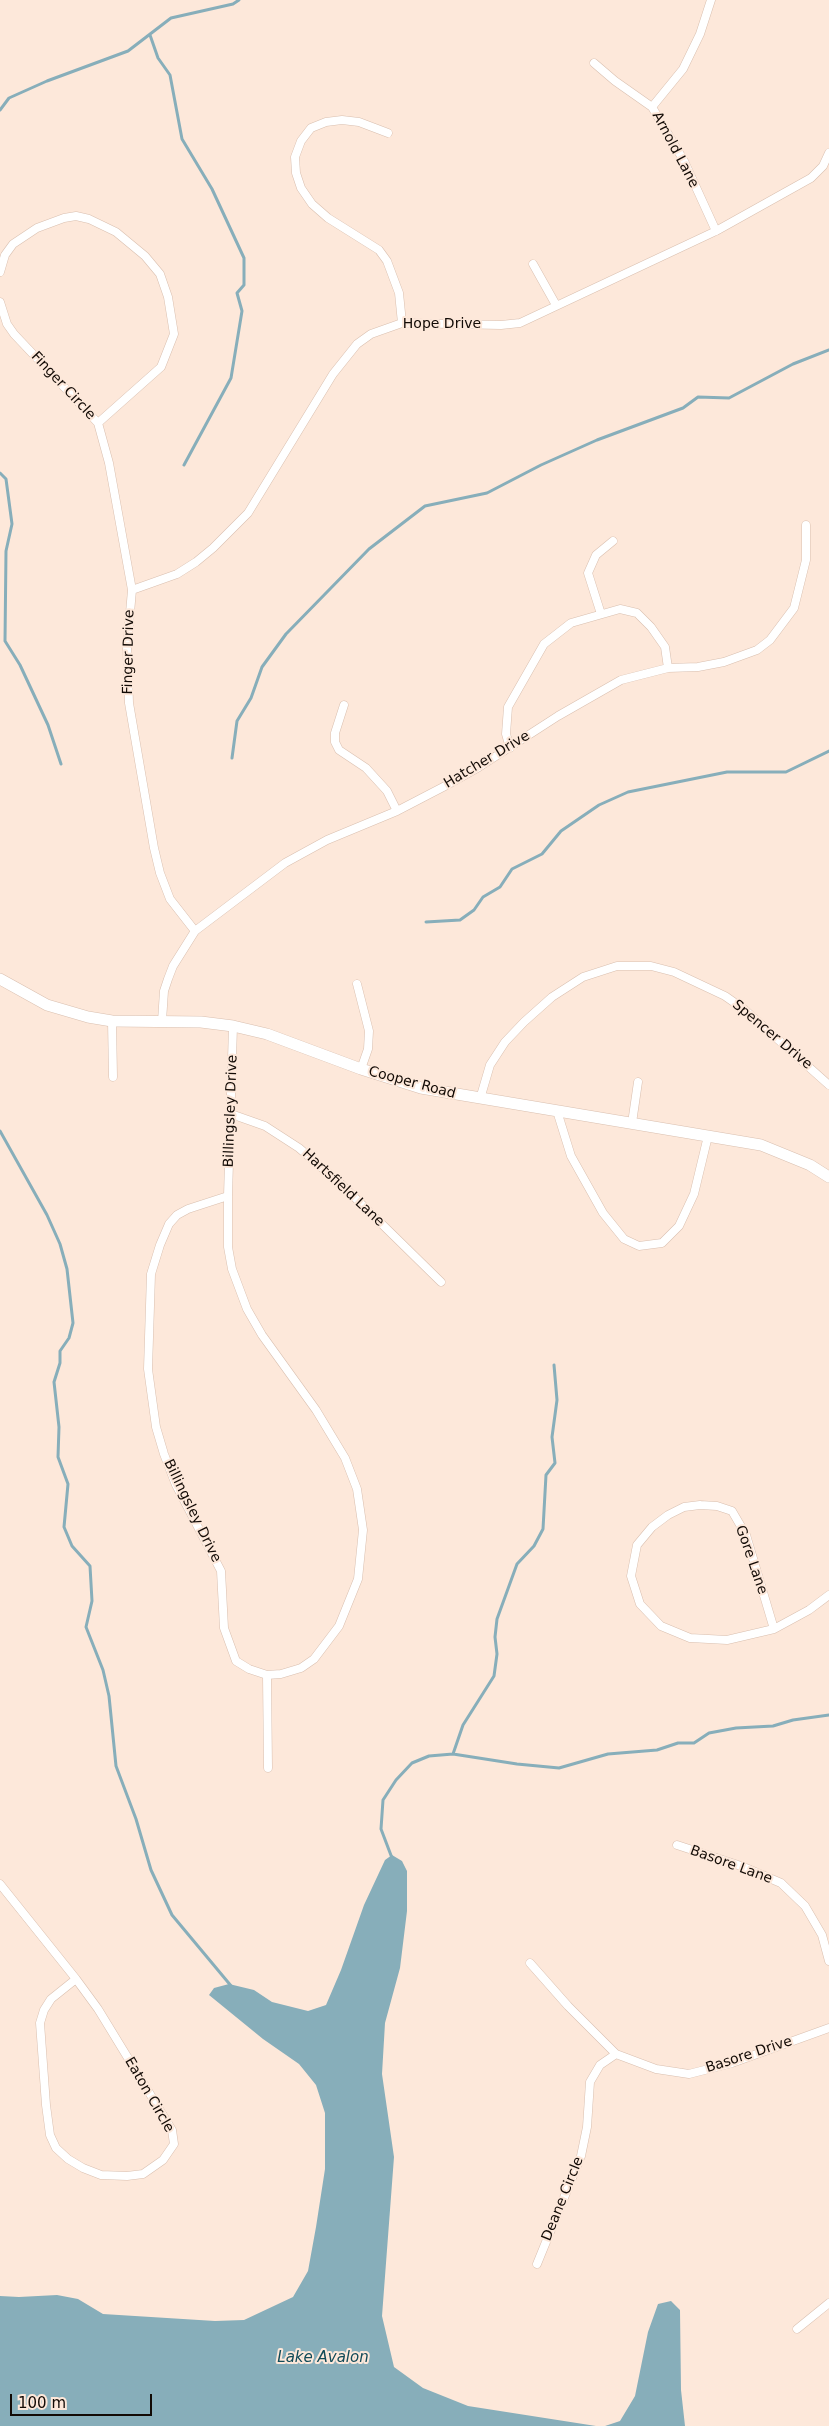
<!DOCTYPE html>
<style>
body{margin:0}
#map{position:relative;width:829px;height:2426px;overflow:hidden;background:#fde8da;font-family:"DejaVu Sans",sans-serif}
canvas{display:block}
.scale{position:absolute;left:10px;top:2394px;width:142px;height:22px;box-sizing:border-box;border:2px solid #120a05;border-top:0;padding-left:6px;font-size:15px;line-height:18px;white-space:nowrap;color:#120a05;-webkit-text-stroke:4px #fde8da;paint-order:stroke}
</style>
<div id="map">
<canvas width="829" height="2426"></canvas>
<div class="scale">100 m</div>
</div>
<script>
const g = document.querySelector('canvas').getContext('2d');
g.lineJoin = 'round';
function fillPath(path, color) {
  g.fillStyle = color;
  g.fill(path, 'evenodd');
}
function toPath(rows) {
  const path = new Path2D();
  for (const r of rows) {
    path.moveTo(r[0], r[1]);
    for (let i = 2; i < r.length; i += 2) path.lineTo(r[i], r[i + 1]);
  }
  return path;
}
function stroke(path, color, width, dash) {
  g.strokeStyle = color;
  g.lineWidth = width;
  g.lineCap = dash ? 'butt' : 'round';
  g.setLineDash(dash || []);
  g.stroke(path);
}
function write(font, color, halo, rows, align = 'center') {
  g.font = font + ' "DejaVu Sans",sans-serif';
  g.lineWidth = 4;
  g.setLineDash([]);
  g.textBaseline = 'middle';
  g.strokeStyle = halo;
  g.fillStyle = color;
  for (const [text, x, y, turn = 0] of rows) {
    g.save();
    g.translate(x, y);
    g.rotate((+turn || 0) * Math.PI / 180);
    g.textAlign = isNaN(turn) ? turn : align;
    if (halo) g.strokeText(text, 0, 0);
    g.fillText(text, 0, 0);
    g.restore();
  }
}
const water = toPath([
 [392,1855,402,1861,407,1871,407,1911,400,1968,385,2023,382,2074,394,2157,382,2316,394,2367,423,2388,468,2406,596,2426,0,2426,0,2296,19,2297,57,2295,78,2299,103,2314,215,2321,244,2320,293,2297,308,2271,316,2227,325,2169,325,2113,316,2085,299,2064,263,2039,209,1995,214,1988,229,1984,254,1990,272,2002,308,2011,326,2005,341,1970,364,1905,385,1860],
 [671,2301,680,2310,681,2390,685,2426,605,2426,620,2421,635,2396,648,2332,658,2304]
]);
const stream = toPath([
 [150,35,158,58,170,75,182,139,212,189,244,258,244,285,237,293,242,311,231,378,184,465],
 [0,110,9,98,47,81,128,51,171,18,233,4,239,0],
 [0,473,6,479,12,524,6,551,5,641,20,665,48,725,61,764],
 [232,758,237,721,251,698,262,667,286,634,369,549,425,506,487,493,541,465,597,440,683,408,698,397,729,398,793,364,829,350],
 [426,922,460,920,474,910,483,897,500,887,512,869,542,854,561,831,599,805,628,792,727,772,786,772,829,751],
 [0,1131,47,1215,60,1244,67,1269,73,1323,69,1338,60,1351,60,1363,54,1382,59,1427,58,1457,68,1484,64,1527,72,1546,90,1566,92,1601,86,1627,103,1670,109,1696,116,1766,136,1819,151,1870,172,1915,232,1987],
 [453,1754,463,1725,494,1676,497,1654,495,1637,497,1619,517,1564,534,1546,543,1529,546,1475,555,1463,552,1437,557,1400,554,1365],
 [392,1858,381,1829,383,1800,396,1780,412,1763,429,1756,453,1754,517,1764,559,1768,608,1754,657,1750,678,1743,694,1743,709,1733,736,1728,773,1726,793,1720,829,1715]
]);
const street = toPath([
 [594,63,615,81,652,107,684,161,716,231],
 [652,107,683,69,700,34,711,0],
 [388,133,359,122,342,120,326,122,311,128,301,141,295,157,296,173,301,188,312,204,328,218,379,250,387,261,399,293,402,323],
 [533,264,556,305],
 [0,272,5,255,13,244,37,228,64,218,76,216,89,219,116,232,145,256,160,274,168,297,174,334,161,367,98,423,14,334,7,324,0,302],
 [98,423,109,463,132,590,127,647,129,703,154,848,160,873,170,899,195,931],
 [132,590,177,574,196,562,213,548,248,513,333,374,357,344,371,334,402,323,501,325,520,323,716,231,811,178,823,166,829,153],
 [601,614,588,573,596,555,613,541],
 [344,705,335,733,335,742,339,750,366,768,387,791,397,811],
 [510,748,506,734,508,707,544,644,571,623,620,609,637,613,651,627,665,647,668,668],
 [357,984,369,1031,368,1049,361,1069],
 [112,1021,113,1077],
 [162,1021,164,991,168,979,173,966,195,931,285,863,327,840,397,811,447,785,479,767,558,716,621,680,668,668,698,667,724,662,757,650,770,640,794,608,806,560,806,525],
 [480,1099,490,1065,505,1042,524,1022,552,997,583,977,617,966,651,966,674,972,725,996,745,1010,829,1085],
 [557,1111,571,1156,603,1213,624,1239,639,1246,662,1243,679,1226,694,1194,708,1136],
 [231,1114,265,1126,299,1148,342,1185,441,1282],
 [632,1123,638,1082],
 [228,1196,188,1209,177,1215,169,1224,160,1245,151,1274,148,1369,156,1427,164,1454,176,1485,221,1571,224,1628,236,1661,249,1669,267,1675,281,1674,301,1668,314,1659,339,1626,358,1579,363,1530,357,1489,345,1458,316,1410,262,1335,247,1309,232,1269,228,1247,228,1196,233,1026],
 [700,1505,717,1506,732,1511,746,1535,774,1629,727,1640,690,1638,661,1626,640,1604,631,1576,637,1545,652,1527,668,1515,684,1507,700,1505],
 [774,1629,809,1610,829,1595],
 [267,1675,268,1768],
 [677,1845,741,1866,781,1883,805,1906,822,1935,829,1961],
 [0,1884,76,1979],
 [530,1963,568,2006,616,2054,656,2069,689,2074,732,2063,829,2028],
 [76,1979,98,2009,172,2130,174,2144,163,2160,143,2174,127,2176,101,2175,83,2168,68,2159,56,2148,50,2135,46,2105,40,2023,44,2010,51,1999,76,1979],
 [537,2264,581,2156,587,2127,590,2082,600,2065,616,2054],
 [797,2329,829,2303]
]);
const secondary = toPath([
 [0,979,47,1005,88,1017,112,1021,201,1022,233,1026,267,1034,361,1069,421,1088,761,1145,810,1165,829,1177]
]);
const streetNames = [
 ["Arnold Lane",675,150,62],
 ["Hope Drive",442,324],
 ["Finger Circle",63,386,47],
 ["Finger Drive",129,652,-89],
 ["Hatcher Drive",487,760,-31],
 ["Spencer Drive",772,1035,40],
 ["Cooper Road",412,1083,15],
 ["Billingsley Drive",231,1111,-88],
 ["Hartsfield Lane",343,1188,43],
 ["Billingsley Drive",192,1511,64],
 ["Gore Lane",751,1560,71],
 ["Basore Lane",731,1865,20],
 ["Basore Drive",749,2055,-18],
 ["Eaton Circle",149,2095,60],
 ["Deane Circle",563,2199,-68]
];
const waterNames = [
 ["Lake Avalon",323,2358]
];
fillPath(water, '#87aeba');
stroke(stream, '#87aeba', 3);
stroke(street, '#d9bfaf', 9);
stroke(secondary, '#d9bfaf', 12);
stroke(street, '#fff', 8);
stroke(secondary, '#fff', 11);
write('14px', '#120a05', '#fde8da', streetNames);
write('italic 15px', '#114a58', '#fde8da', waterNames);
</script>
